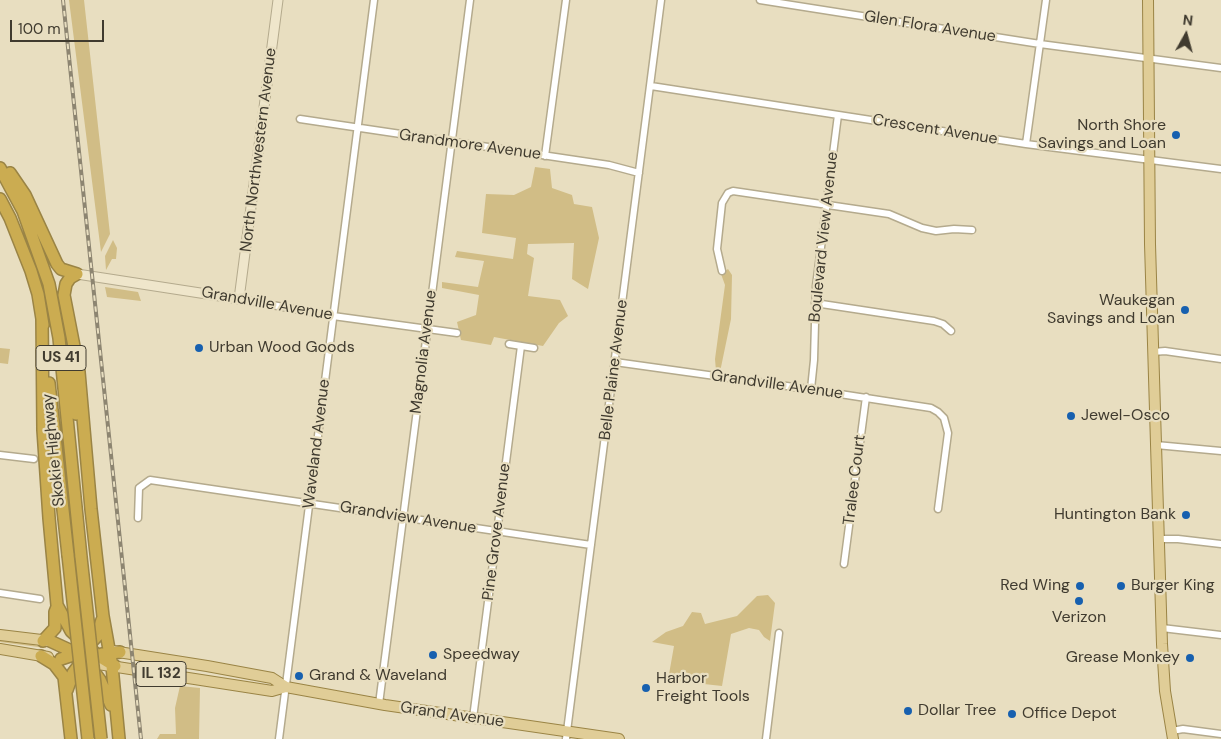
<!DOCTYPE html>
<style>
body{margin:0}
#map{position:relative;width:1221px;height:739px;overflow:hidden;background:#e8dec0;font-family:"DM Sans",sans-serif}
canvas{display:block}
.north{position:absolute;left:1161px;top:10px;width:50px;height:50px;-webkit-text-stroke:4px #e8dec0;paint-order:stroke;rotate:7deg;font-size:14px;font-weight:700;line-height:20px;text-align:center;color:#403b2f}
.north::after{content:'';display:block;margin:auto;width:18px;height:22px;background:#403b2f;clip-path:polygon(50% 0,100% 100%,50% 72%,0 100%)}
.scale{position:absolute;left:10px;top:20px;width:94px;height:22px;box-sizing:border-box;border:2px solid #403b2f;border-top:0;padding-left:6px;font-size:15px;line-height:18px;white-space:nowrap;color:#403b2f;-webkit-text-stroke:4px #e8dec0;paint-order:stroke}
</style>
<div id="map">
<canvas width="1221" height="739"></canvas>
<div class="north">N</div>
<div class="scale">100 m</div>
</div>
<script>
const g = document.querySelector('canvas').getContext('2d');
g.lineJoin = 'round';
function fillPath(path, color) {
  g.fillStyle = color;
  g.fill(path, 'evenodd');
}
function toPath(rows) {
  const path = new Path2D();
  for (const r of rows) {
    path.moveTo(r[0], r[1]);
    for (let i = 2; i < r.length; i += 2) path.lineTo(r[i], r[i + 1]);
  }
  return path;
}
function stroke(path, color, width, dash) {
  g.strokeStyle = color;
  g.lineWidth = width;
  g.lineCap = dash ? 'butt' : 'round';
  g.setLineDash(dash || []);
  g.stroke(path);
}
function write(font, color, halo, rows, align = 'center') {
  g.font = font + ' "DM Sans",sans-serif';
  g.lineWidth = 4.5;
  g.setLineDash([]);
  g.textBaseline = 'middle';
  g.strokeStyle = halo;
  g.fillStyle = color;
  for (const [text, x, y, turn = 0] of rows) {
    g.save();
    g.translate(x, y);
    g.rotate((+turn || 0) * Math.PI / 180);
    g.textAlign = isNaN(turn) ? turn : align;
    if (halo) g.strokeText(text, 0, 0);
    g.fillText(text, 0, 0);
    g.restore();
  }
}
const green = toPath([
 [69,0,84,0,110,234,101,252],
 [535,167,550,169,552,188,572,195,574,204,592,207,599,238,588,289,572,279,574,243,528,244,527,254,534,258,528,296,560,300,568,316,559,323,543,346,494,337,491,345,461,340,457,322,476,315,479,295,442,288,442,282,478,287,484,261,455,257,457,251,513,259,516,238,482,233,486,194,514,195,531,187],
 [113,240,117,248,116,259,112,259,106,270,105,256],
 [728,269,732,275,731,319,720,372,716,371,715,359,725,285,721,274],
 [105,287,138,292,141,301,107,297],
 [0,348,10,349,8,364,0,363],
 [768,595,775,603,770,641,764,637,759,630,749,628,731,634,722,686,668,680,674,646,652,642,666,632,683,626,692,612,701,613,705,624,737,616,757,596],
 [0,640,26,643,46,648,0,642],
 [180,686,200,688,199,739,157,739,160,734,176,734,175,708]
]);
const street = toPath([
 [760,0,1040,44,1221,68],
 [651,86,1026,144,1221,169],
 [300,119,609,165,639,173],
 [1026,144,1046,0],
 [545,156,566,0],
 [722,271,717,249,722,203,728,193,733,191,889,214,922,228,936,231,954,229,972,230],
 [239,299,333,316,457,333],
 [815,303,934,321,943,324,951,331],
 [509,344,534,348],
 [1153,352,1165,351,1221,359],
 [615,362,801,388,931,408,938,412,944,418,948,433,938,509],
 [811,389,814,360,816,286,838,115],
 [1156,445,1221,451],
 [0,455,34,459],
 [138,518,139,488,150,480,591,545],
 [1159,539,1178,539,1221,544],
 [844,564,866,397],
 [0,593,40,599],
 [1162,628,1221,635],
 [379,704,470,0],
 [473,718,521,346],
 [1172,731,1183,729,1221,734],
 [279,739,374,0],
 [566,739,661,0],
 [766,739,779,633]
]);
const secondary = toPath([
 [77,274,239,299,278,0]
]);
const primary = toPath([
 [1148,0,1150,244,1162,644,1165,691,1173,739],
 [0,635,50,641],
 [0,649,48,657],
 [112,651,207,666,272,678,286,687,385,705,619,739],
 [85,662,272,691,286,687]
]);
const highway = toPath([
 [0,168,23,211,49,284,59,338,81,557],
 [10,173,25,195,57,264,61,269,77,274],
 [0,199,10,218,31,271,38,294,43,325],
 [77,274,70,278,66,284,64,295,79,372,91,509,103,616,112,666,119,739],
 [42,318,43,430,49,518,57,605,71,631,97,655,115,666],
 [70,373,76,414],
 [49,383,68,555],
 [43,641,55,628,55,612,57,607],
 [50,641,76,653,85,659,100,680,111,705],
 [102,654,120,652],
 [41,656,54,664,64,677,71,739],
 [61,659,70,656,87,647,97,636,102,620],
 [67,690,73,673,79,665,85,660]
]);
const rail = toPath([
 [63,0,141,739]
]);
const highwayBridge = toPath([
 [68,555,88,739],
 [81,557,101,739]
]);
const markers = [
 [1176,135,5,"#1760af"],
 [1185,310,5,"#1760af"],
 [199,348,5,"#1760af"],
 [1071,416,5,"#1760af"],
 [1186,515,5,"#1760af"],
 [1080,586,5,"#1760af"],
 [1121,586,5,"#1760af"],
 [1079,601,5,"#1760af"],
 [433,655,5,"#1760af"],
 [1190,658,5,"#1760af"],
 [299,676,5,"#1760af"],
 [646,688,5,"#1760af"],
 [908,711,5,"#1760af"],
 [1012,714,5,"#1760af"]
];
const shields = [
 [61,358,50],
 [161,674,50]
];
const shieldNames = [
 ["US 41",61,358],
 ["IL 132",161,674]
];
const streetNames = [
 ["Glen Flora Avenue",930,27,9],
 ["Crescent Avenue",935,130,9],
 ["Grandmore Avenue",470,145,8],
 ["North Northwestern Avenue",259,150,-83],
 ["Boulevard View Avenue",824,237,-84],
 ["Grandville Avenue",267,304,10],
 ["Magnolia Avenue",424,352,-83],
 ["Belle Plaine Avenue",614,370,-83],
 ["Grandville Avenue",777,385,8],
 ["Waveland Avenue",317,444,-83],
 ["Skokie Highway",54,450,-96],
 ["Tralee Court",855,480,-83],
 ["Grandview Avenue",408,518,9],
 ["Pine Grove Avenue",497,532,-83],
 ["Grand Avenue",452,715,8]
];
const poiNames = [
 ["North Shore",1166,126,"right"],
 ["Savings and Loan",1166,144,"right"],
 ["Waukegan",1175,301,"right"],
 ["Savings and Loan",1175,319,"right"],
 ["Urban Wood Goods",209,348],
 ["Jewel-Osco",1081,416],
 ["Huntington Bank",1176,515,"right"],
 ["Red Wing",1070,586,"right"],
 ["Burger King",1131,586],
 ["Verizon",1079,618,"center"],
 ["Speedway",443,655],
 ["Grease Monkey",1180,658,"right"],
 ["Grand & Waveland",309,676],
 ["Harbor",656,679],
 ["Freight Tools",656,697],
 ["Dollar Tree",918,711],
 ["Office Depot",1022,714]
];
fillPath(green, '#d1bd86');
stroke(street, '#b4aa8d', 9);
stroke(secondary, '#b4aa8d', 11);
stroke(primary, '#9a8445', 12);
stroke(highway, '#9a8445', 14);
stroke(street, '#fff', 6);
stroke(secondary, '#efe6cb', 9);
stroke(primary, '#e0cd97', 10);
stroke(highway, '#cbac51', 11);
stroke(rail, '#8d8571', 4);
stroke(rail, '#e8dec0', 2, [5.5]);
stroke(highwayBridge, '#9a8445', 14, []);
stroke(highwayBridge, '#cbac51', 11);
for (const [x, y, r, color] of markers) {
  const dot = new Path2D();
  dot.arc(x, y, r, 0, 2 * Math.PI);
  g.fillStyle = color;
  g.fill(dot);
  stroke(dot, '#e8dec0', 2);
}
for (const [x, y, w] of shields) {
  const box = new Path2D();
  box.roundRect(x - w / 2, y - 12.5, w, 25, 4);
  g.fillStyle = '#e8dec0';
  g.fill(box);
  stroke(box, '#403b2f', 1);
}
write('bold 15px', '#403b2f', null, shieldNames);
write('16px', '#403b2f', '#e8dec0', streetNames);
write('16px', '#403b2f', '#e8dec0', poiNames, 'left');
</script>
